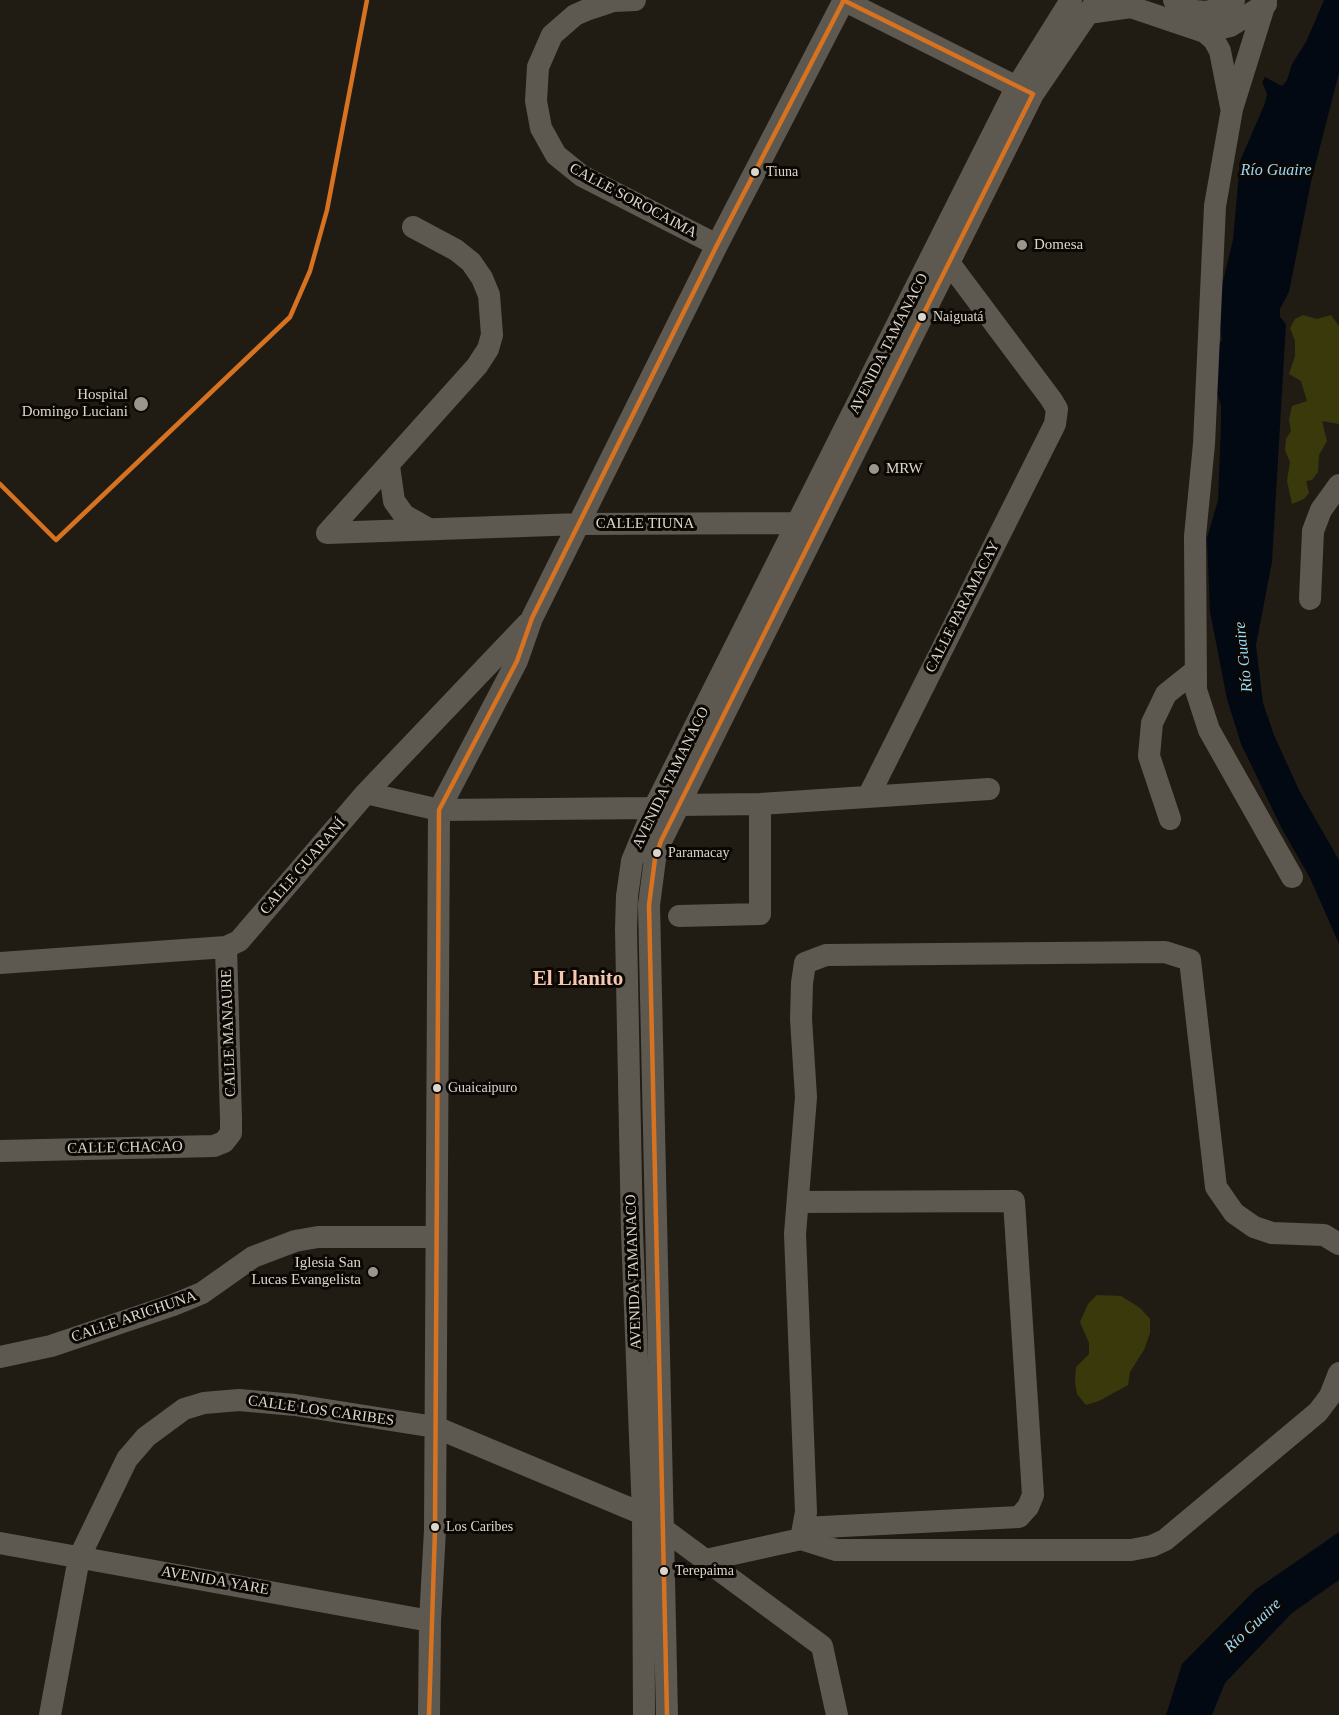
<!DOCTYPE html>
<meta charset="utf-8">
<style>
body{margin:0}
canvas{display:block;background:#201c14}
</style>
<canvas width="1339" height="1715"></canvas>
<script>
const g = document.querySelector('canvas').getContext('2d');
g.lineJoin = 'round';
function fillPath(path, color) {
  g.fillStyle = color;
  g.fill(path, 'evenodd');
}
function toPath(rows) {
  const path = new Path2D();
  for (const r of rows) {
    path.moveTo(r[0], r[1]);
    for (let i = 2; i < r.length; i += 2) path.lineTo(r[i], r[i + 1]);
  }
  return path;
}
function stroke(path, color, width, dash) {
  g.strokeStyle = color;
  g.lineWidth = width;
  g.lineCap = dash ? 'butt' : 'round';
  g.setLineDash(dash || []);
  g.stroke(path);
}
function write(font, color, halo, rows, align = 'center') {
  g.font = font + ' "Times New Roman",serif';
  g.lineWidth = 6;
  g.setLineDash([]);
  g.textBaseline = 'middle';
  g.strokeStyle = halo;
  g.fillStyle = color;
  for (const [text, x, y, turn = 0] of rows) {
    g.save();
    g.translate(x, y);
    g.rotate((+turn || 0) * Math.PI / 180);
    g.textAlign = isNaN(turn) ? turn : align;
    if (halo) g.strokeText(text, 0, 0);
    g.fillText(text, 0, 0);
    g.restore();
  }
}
const green = toPath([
 [1303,315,1317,319,1331,315,1339,326,1339,424,1322,421,1327,441,1319,455,1318,472,1312,480,1306,481,1309,493,1304,499,1292,504,1287,481,1290,462,1285,450,1286,439,1291,431,1289,420,1292,406,1307,401,1301,381,1289,374,1295,356,1295,341,1290,328,1295,319],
 [1097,1295,1121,1296,1140,1308,1150,1319,1150,1333,1144,1350,1130,1372,1128,1385,1099,1401,1086,1405,1077,1394,1075,1382,1076,1367,1089,1354,1089,1343,1080,1322,1088,1304]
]);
const water = toPath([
 [1324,0,1339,0,1339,73,1311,182,1289,292,1280,309,1280,317,1286,324,1272,562,1256,645,1263,703,1274,735,1299,790,1339,860,1339,944,1310,878,1282,829,1241,744,1227,699,1210,612,1207,538,1218,500,1221,424,1221,406,1212,377,1216,347,1222,340,1220,327,1221,289,1233,240,1240,161,1265,103,1267,94,1262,82,1265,77,1282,86,1287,80,1292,64,1306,42],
 [1339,1532,1339,1580,1292,1613,1225,1683,1212,1715,1166,1715,1182,1664,1255,1590]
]);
const minor = toPath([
 [635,0,613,1,589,9,575,15,552,35,538,67,536,101,541,128,556,155,582,176,717,245],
 [843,0,1029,93],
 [1174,0,1194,11,1206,12,1219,9,1234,0],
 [1266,0,1232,109,1215,206,1204,444,1195,536,1196,690,1209,730,1292,877],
 [1088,13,1131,7,1205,32,1230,26,1266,4],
 [1205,32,1214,40,1220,51,1231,107],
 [389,466,394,501,404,515,429,529],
 [327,533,580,524,799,523,811,526],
 [327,533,477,366,488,349,492,335,489,295,482,278,471,262,456,250,413,227],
 [1310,599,1313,531,1321,510,1339,485],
 [366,793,439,810,654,808],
 [868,797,1055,424,1057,409,1051,399,950,264],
 [679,805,760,804,989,789],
 [1170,819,1149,756,1152,723,1166,694,1196,670],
 [679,916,760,914,760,804],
 [0,963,226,947,239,941,366,793,527,624],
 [0,1151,214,1146,224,1142,231,1133,231,1119,226,947],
 [799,1202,1014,1201,1033,1495,1028,1507,1019,1517,803,1528],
 [0,1357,51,1346,173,1305,202,1293,253,1257,295,1241,318,1237,435,1237],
 [801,1539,806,1512,795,1234,806,1097,801,1019,802,983,805,963,826,955,1165,952,1190,960,1216,1187,1234,1213,1254,1227,1272,1233,1324,1235,1339,1244],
 [0,1543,430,1621],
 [706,1560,801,1539,836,1550,1131,1550,1152,1546,1165,1540,1318,1412,1330,1396,1339,1373],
 [50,1715,79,1558,127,1459,146,1437,184,1409,204,1403,239,1400,295,1405,435,1427,643,1514,822,1646,837,1715],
 [429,1715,430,1621,435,1530,439,810,517,661,532,618,717,245,844,0],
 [644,1715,643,1514,632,1232,626,929,627,896,632,861,654,808,1016,88,1071,0],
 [667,1715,649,905,655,859,661,841,1033,94,1097,0]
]);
const bus1 = toPath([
 [0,484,56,540,290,317,310,271,327,210,367,0],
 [429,1715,435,1530,439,810,517,661,532,618,717,245,844,0],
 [667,1715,649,905,655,859,661,841,1033,94,843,0]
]);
const markers = [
 [755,172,5,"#dcd7ce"],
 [1022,245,6,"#9a968d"],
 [922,317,5,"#dcd7ce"],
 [141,404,8,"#9a968d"],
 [874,469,6,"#9a968d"],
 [657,853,5,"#dcd7ce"],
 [437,1088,5,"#dcd7ce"],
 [373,1272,6,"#9a968d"],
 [435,1527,5,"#dcd7ce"],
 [664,1571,5,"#dcd7ce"]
];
const busNames = [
 ["Tiuna",766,172],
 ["Naiguatá",933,317],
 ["Paramacay",668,853],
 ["Guaicaipuro",448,1088],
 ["Los Caribes",446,1527],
 ["Terepaima",675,1571]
];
const streetNames = [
 ["CALLE SOROCAIMA",633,201,28],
 ["AVENIDA TAMANACO",889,344,-63],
 ["CALLE TIUNA",645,524],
 ["CALLE PARAMACAY",963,607,-63],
 ["AVENIDA TAMANACO",671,778,-64],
 ["CALLE GUARANÍ",303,867,-49],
 ["CALLE MANAURE",229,1033,-92],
 ["CALLE CHACAO",125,1148,-1],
 ["AVENIDA TAMANACO",634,1272,-92],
 ["CALLE ARICHUNA",134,1317,-19],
 ["CALLE LOS CARIBES",321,1411,8],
 ["AVENIDA YARE",215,1581,10]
];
const poiNames = [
 ["Domesa",1034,245],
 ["Hospital",128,395,"right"],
 ["Domingo Luciani",128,412,"right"],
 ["MRW",886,469],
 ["Iglesia San",361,1263,"right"],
 ["Lucas Evangelista",361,1280,"right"]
];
const waterNames = [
 ["Río Guaire",1276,171],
 ["Río Guaire",1244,657,-96],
 ["Río Guaire",1253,1626,-43]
];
const districtNames = [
 ["El Llanito",578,980]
];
fillPath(green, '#39390b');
fillPath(water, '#030912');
stroke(minor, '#5d5950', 22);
stroke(bus1, '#d67220', 4.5);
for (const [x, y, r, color] of markers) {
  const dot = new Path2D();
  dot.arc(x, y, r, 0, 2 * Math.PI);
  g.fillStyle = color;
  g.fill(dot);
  stroke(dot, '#0b0804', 2);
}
write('14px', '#dcd7ce', '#0b0804', busNames, 'left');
write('15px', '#dcd7ce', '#0b0804', streetNames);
write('15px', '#dcd7ce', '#0b0804', poiNames, 'left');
write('italic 16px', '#9dd8f8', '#0b0804', waterNames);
write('bold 21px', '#f5c7b1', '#0b0804', districtNames);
</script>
